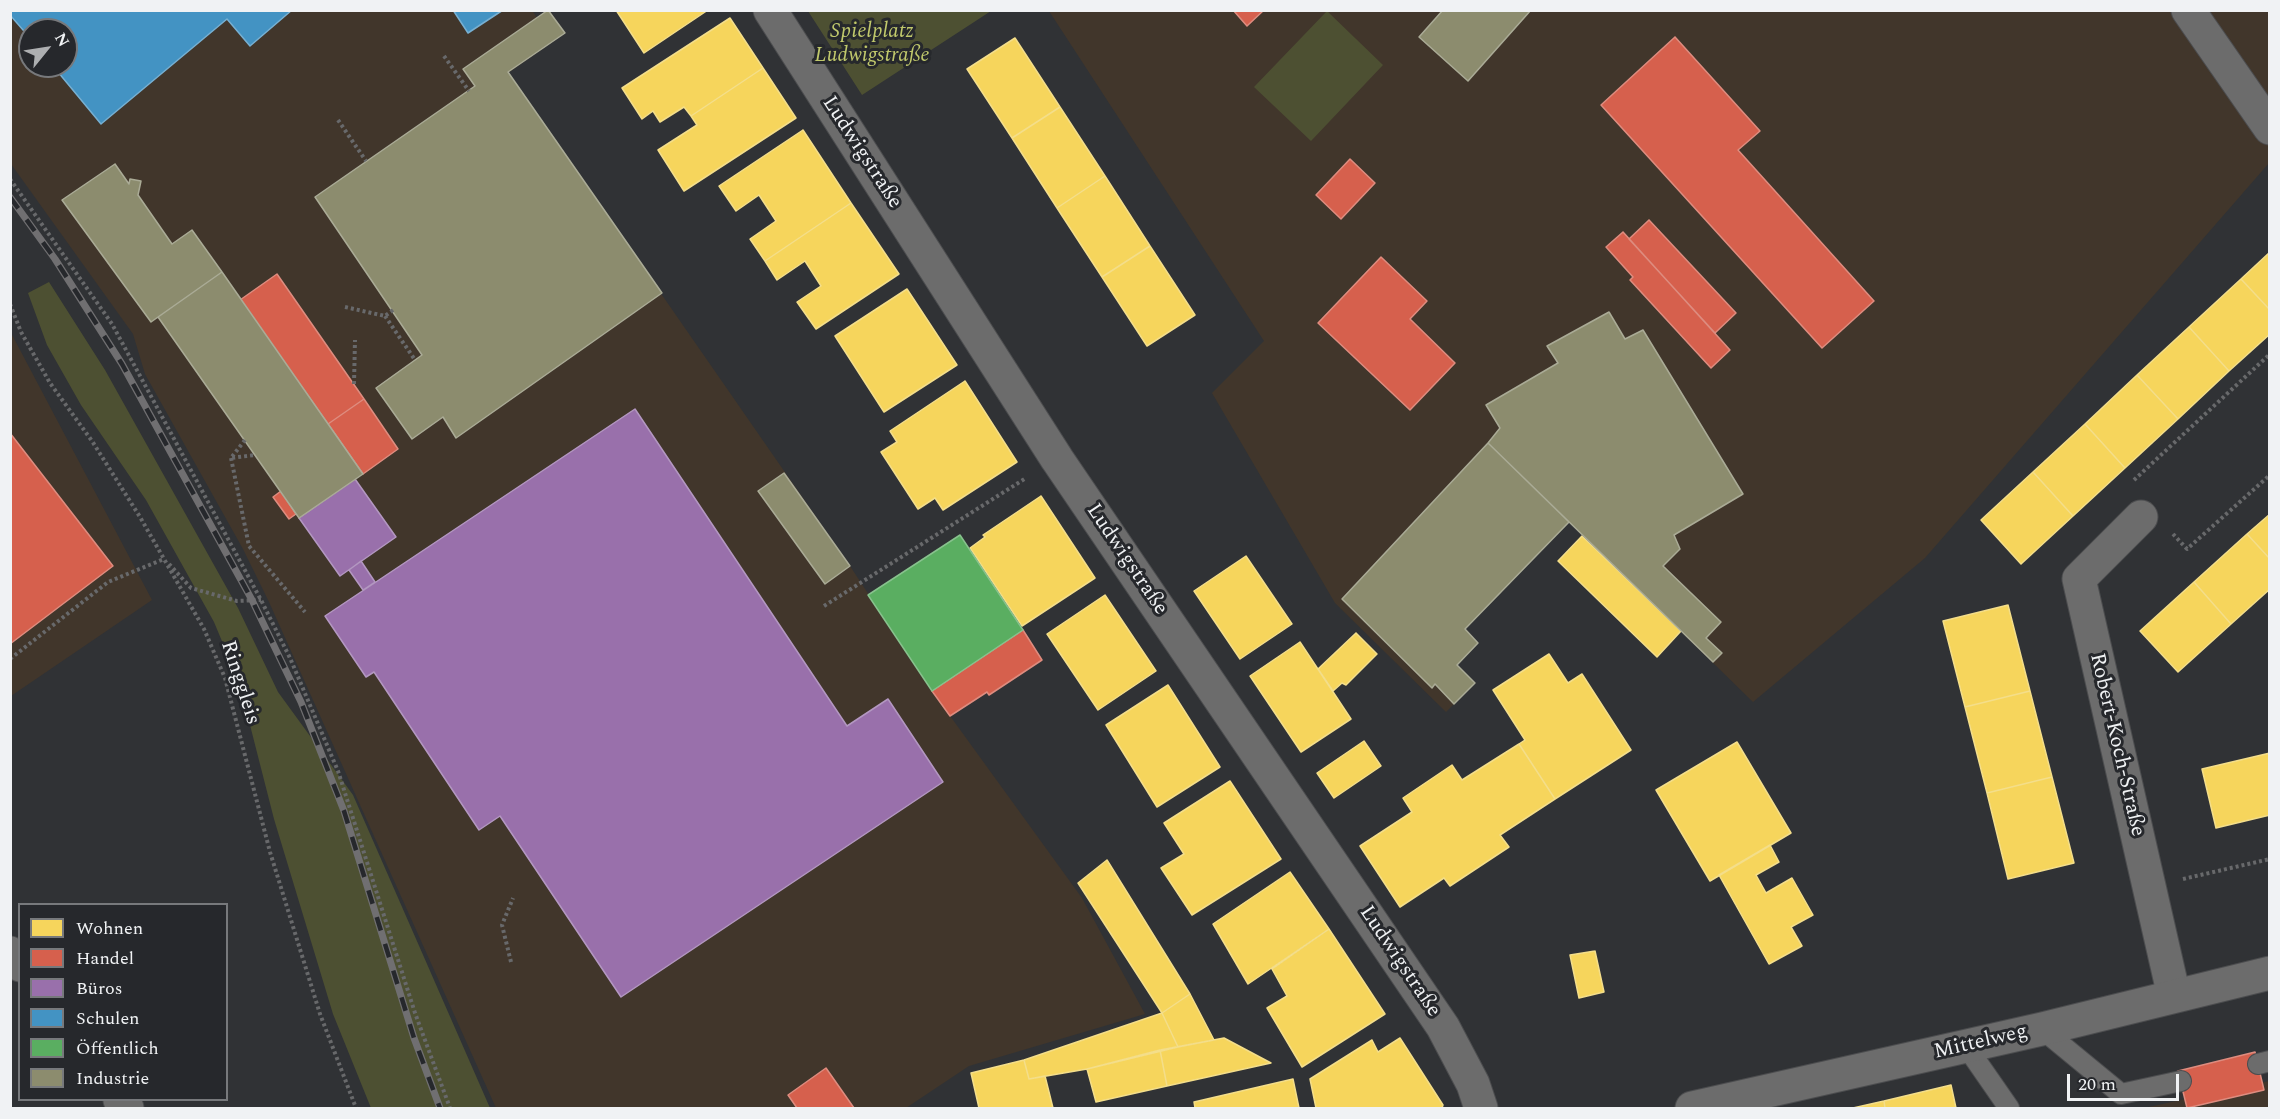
<!DOCTYPE html>
<meta charset="utf-8">
<style>
body{margin:0}
#map{position:relative;width:2280px;height:1119px;overflow:hidden;background:#303235;font-family:Spectral,serif}
canvas{display:block}
.frame{position:absolute;inset:0;border:12px solid #f0f2f4;pointer-events:none}
.legend{position:absolute;left:18px;top:903px;width:210px;height:198px;box-sizing:border-box;background:#26282c;border:2px solid #77797c;margin:0;padding:8px 10px;list-style:none;font-size:18px;color:#f0f2f4}
.legend li{display:flex;align-items:center;gap:12px;height:30px}
.legend b{width:30px;border:2px solid #77797c}
.north{position:absolute;left:18px;top:18px;width:60px;height:60px;box-sizing:border-box;background:#26282c;border:2px solid #77797c;border-radius:50%;rotate:60deg;font-size:16px;font-weight:700;line-height:24px;text-align:center;color:#f0f2f4}
.north::after{content:'';display:block;margin:auto;width:21px;height:27px;background:#adafb1;clip-path:polygon(50% 0,100% 100%,50% 72%,0 100%)}
.scale{position:absolute;left:2067px;top:1074px;width:112px;height:27px;box-sizing:border-box;border:3px solid #f0f2f4;border-top:0;padding-left:8px;font-size:18px;line-height:21px;white-space:nowrap;color:#f0f2f4;-webkit-text-stroke:4px #26282c;paint-order:stroke}
</style>
<div id="map">
<canvas width="2280" height="1119"></canvas>
<div class="frame"></div>
<ul class="legend">
<li><b style="height:16px;background:#f6d55c"></b>Wohnen</li>
<li><b style="height:16px;background:#d6604d"></b>Handel</li>
<li><b style="height:16px;background:#9970ab"></b>Büros</li>
<li><b style="height:16px;background:#4393c3"></b>Schulen</li>
<li><b style="height:16px;background:#5aae61"></b>Öffentlich</li>
<li><b style="height:16px;background:#8c8c6e"></b>Industrie</li>
</ul>
<div class="north">N</div>
<div class="scale">20 m</div>
</div>
<script>
const g = document.querySelector('canvas').getContext('2d');
g.lineJoin = 'round';
function fillPath(path, color) {
  g.fillStyle = color;
  g.fill(path, 'evenodd');
}
function toPath(rows) {
  const path = new Path2D();
  for (const r of rows) {
    path.moveTo(r[0], r[1]);
    for (let i = 2; i < r.length; i += 2) path.lineTo(r[i], r[i + 1]);
  }
  return path;
}
function stroke(path, color, width, dash) {
  g.strokeStyle = color;
  g.lineWidth = width;
  g.lineCap = dash ? 'butt' : 'round';
  g.setLineDash(dash || []);
  g.stroke(path);
}
function write(font, color, halo, rows, align = 'center') {
  g.font = font + ' Spectral,serif';
  g.lineWidth = 6;
  g.setLineDash([]);
  g.textBaseline = 'middle';
  g.strokeStyle = halo;
  g.fillStyle = color;
  for (const [text, x, y, turn = 0] of rows) {
    g.save();
    g.translate(x, y);
    g.rotate((+turn || 0) * Math.PI / 180);
    g.textAlign = isNaN(turn) ? turn : align;
    if (halo) g.strokeText(text, 0, 0);
    g.fillText(text, 0, 0);
    g.restore();
  }
}
const commercial = toPath([
 [532,10,537,18,550,11,565,33,508,73,850,566,932,691,1082,898,1145,1014,969,1066,906,1108,496,1108,269,602,243,549,145,374,133,334,11,164,10,11],
 [30,30,66,30,66,66,30,66],
 [1049,11,2269,11,2269,163,1925,558,1753,702,1569,522,1465,629,1478,643,1457,665,1475,683,1446,712,1335,603,1212,393,1264,341],
 [10,331,152,600,11,696,10,696],
 [2269,1081,2269,1108,2144,1108]
]);
const green = toPath([
 [808,11,991,11,862,95],
 [1327,11,1383,65,1311,141,1254,87],
 [49,282,105,370,238,608,278,692,353,795,490,1108,371,1108,333,1014,274,819,239,682,214,622,146,500,81,405,47,345,28,293]
]);
const homes = toPath([
 [616,10,708,10,644,53,616,10],
 [730,18,763,68,691,116,684,107,660,122,653,111,642,119,622,88,730,18],
 [1015,38,1060,107,1012,138,967,69,1015,38],
 [763,68,796,118,684,191,658,150,697,125,691,116,763,68],
 [1060,107,1105,176,1057,208,1012,138,1060,107],
 [803,130,851,203,765,261,750,239,776,221,759,195,736,211,719,186,803,130],
 [1105,176,1150,246,1102,277,1057,208,1105,176],
 [851,203,899,274,816,329,797,302,821,286,805,261,777,280,765,261,851,203],
 [1150,246,1195,315,1147,346,1102,277,1150,246],
 [2270,252,2270,310,2241,279,2270,252],
 [2241,279,2270,310,2270,334,2229,371,2189,327,2241,279],
 [907,289,957,365,884,412,835,336,907,289],
 [2189,327,2229,371,2178,419,2137,375,2189,327],
 [2137,375,2178,419,2125,468,2085,424,2137,375],
 [965,381,1017,462,943,510,935,498,918,509,881,452,897,442,890,431,965,381],
 [2085,424,2125,468,2073,516,2033,472,2085,424],
 [2033,472,2073,516,2021,564,1981,520,2033,472],
 [1041,496,1095,578,1022,626,970,548,985,537,983,535,1041,496],
 [2270,514,2270,559,2247,534,2270,514],
 [2247,534,2270,559,2270,589,2231,624,2194,582,2247,534],
 [1582,536,1681,631,1657,657,1558,561,1582,536],
 [1246,556,1292,624,1240,659,1194,591,1246,556],
 [2194,582,2231,624,2178,672,2140,631,2194,582],
 [1105,595,1156,671,1098,710,1047,634,1105,595],
 [2008,605,2030,691,1965,707,1943,621,2008,605],
 [1356,633,1377,654,1346,685,1342,683,1333,691,1318,669,1356,633],
 [1300,642,1351,719,1301,752,1250,676,1300,642],
 [1549,654,1568,683,1582,674,1631,750,1555,799,1519,744,1525,740,1493,690,1549,654],
 [1168,685,1220,767,1157,807,1106,725,1168,685],
 [2030,691,2052,777,1987,793,1965,707,2030,691],
 [1364,741,1381,766,1334,798,1317,773,1364,741],
 [1737,742,1791,833,1710,881,1656,790,1737,742],
 [1519,744,1555,799,1500,835,1509,847,1450,886,1444,878,1400,907,1360,846,1412,812,1403,798,1452,765,1462,780,1519,744],
 [2270,753,2270,815,2216,828,2202,769,2270,753],
 [2052,777,2074,863,2008,879,1987,793,2052,777],
 [1230,781,1281,859,1192,915,1161,868,1184,854,1164,823,1230,781],
 [1770,845,1779,862,1756,875,1766,893,1792,878,1813,915,1791,927,1802,946,1769,964,1719,875,1770,845],
 [1107,860,1190,994,1162,1013,1078,883,1107,860],
 [1290,872,1329,929,1248,984,1213,924,1290,872],
 [1329,929,1385,1014,1302,1067,1267,1008,1287,996,1272,969,1329,929],
 [1595,951,1604,992,1579,998,1570,955,1595,951],
 [1190,994,1214,1040,1178,1047,1162,1013,1190,994],
 [1162,1013,1178,1047,1087,1069,1029,1079,1024,1060,1162,1013],
 [1224,1038,1271,1063,1167,1086,1160,1050,1224,1038],
 [1400,1038,1443,1105,1442,1108,1316,1108,1310,1079,1372,1040,1378,1052,1400,1038],
 [1160,1050,1167,1086,1096,1102,1087,1069,1160,1050],
 [1024,1060,1029,1079,1045,1076,1053,1108,979,1108,971,1073,1024,1060],
 [1293,1079,1299,1108,1195,1108,1194,1102,1293,1079],
 [1951,1085,1956,1108,1885,1108,1884,1101,1951,1085],
 [1884,1101,1885,1108,1853,1108,1884,1101]
]);
const shops = toPath([
 [1233,10,1264,10,1247,26,1233,10],
 [1675,37,1760,131,1738,150,1874,301,1822,348,1601,105,1675,37],
 [1350,159,1375,183,1341,219,1316,195,1350,159],
 [1649,220,1736,313,1715,333,1629,239,1649,220],
 [1623,232,1730,350,1711,368,1630,280,1633,277,1606,247,1623,232],
 [1381,257,1427,301,1410,319,1455,363,1410,410,1318,323,1381,257],
 [277,274,364,399,328,424,240,300,277,274],
 [364,399,398,449,363,474,328,424,364,399],
 [10,433,113,566,10,644,10,433],
 [281,491,296,514,289,519,273,497,281,491],
 [1023,630,1042,660,989,695,987,692,950,716,932,691,1023,630],
 [2255,1052,2264,1090,2187,1108,2178,1071,2255,1052],
 [826,1068,854,1108,797,1108,788,1095,826,1068]
]);
const offices = toPath([
 [635,409,847,726,888,699,943,782,621,997,500,816,479,830,374,672,366,677,325,616,635,409],
 [355,479,396,537,340,576,299,518,355,479],
 [361,561,375,582,363,590,349,570,361,561]
]);
const schools = toPath([
 [10,10,292,10,250,46,227,19,101,124,53,66,66,66,66,30,30,30,30,38,10,15,10,10],
 [453,10,503,10,468,33,453,10]
]);
const public = toPath([
 [960,535,1023,630,932,691,868,595,960,535]
]);
const industry = toPath([
 [548,10,565,33,508,72,662,293,456,438,443,417,412,439,376,388,422,355,315,197,475,86,463,69,548,10],
 [1443,10,1531,10,1468,81,1419,37,1443,10],
 [115,164,129,184,130,179,141,181,138,195,172,244,192,230,222,272,151,322,62,200,115,164],
 [222,272,363,474,299,518,158,317,222,272],
 [1609,312,1625,339,1643,330,1743,494,1674,535,1680,549,1663,566,1721,622,1706,638,1722,653,1713,662,1488,443,1500,428,1486,405,1558,363,1547,346,1609,312],
 [1488,443,1569,522,1465,629,1478,643,1457,665,1475,683,1454,704,1435,684,1432,688,1342,599,1488,443],
 [784,473,850,566,825,584,758,491,784,473]
]);
const path = toPath([
 [444,56,469,91],
 [338,120,366,161],
 [10,179,112,324,261,600,290,658,338,771,415,1013,450,1108],
 [10,304,21,332,50,383,92,441,140,517,204,629,225,678,270,852,320,1014,356,1108],
 [345,307,385,316,393,310],
 [385,316,415,360],
 [354,384,355,340],
 [245,440,231,458,255,455],
 [231,458,249,546,305,612],
 [2134,480,2270,354],
 [2173,534,2187,549,2270,475],
 [169,564,191,588,237,601,261,600],
 [824,606,1026,478],
 [10,659,108,582,164,559],
 [2183,879,2270,859],
 [511,962,502,925,513,898]
]);
const service = toPath([
 [2042,1029,2121,1094,2181,1081],
 [1966,1046,2009,1108],
 [2258,1064,2270,1061]
]);
const minor = toPath([
 [770,10,1057,459,1443,1027,1473,1084,1481,1108],
 [2188,10,2270,128],
 [2141,517,2079,579,2174,996],
 [10,953,20,965],
 [120,1100,127,1108]
]);
const tertiary = toPath([
 [1692,1108,2042,1029,2270,973]
]);
const rail = toPath([
 [10,197,55,259,122,364,252,600,301,702,344,811,414,1038,440,1108]
]);
const parkNames = [
 ["Spielplatz",872,33],
 ["Ludwigstraße",872,57]
];
const streetNames = [
 ["Ludwigstraße",861,153,57],
 ["Ludwigstraße",1126,560,56],
 ["Ringgleis",239,683,72],
 ["Robert-Koch-Straße",2116,745,77],
 ["Ludwigstraße",1399,962,56],
 ["Mittelweg",1981,1043,-13]
];
fillPath(commercial, '#41362b');
fillPath(green, '#4d5032');
fillPath(homes, '#f6d55c');
stroke(homes, '#f4de8a', 1.5);
fillPath(shops, '#d6604d');
stroke(shops, '#de8c7f', 1.5);
fillPath(offices, '#9970ab');
stroke(offices, '#b397c1', 1.5);
fillPath(schools, '#4393c3');
stroke(schools, '#77b0d2', 1.5);
fillPath(public, '#5aae61');
stroke(public, '#87c28d', 1.5);
fillPath(industry, '#8c8c6e');
stroke(industry, '#aaab96', 1.5);
stroke(service, '#4c4d4f', 22);
stroke(minor, '#4c4d4f', 35);
stroke(tertiary, '#4c4d4f', 35);
stroke(path, '#68696b', 4, [3, 3]);
stroke(service, '#6c6c6c', 20);
stroke(minor, '#6c6c6c', 33);
stroke(tertiary, '#6c6c6c', 33);
stroke(rail, '#706f71', 7);
stroke(rail, '#26282c', 4.5, [14]);
write('italic 21px', '#c1c96c', '#26282c', parkNames);
write('21px', '#f0f2f4', '#26282c', streetNames);
</script>
